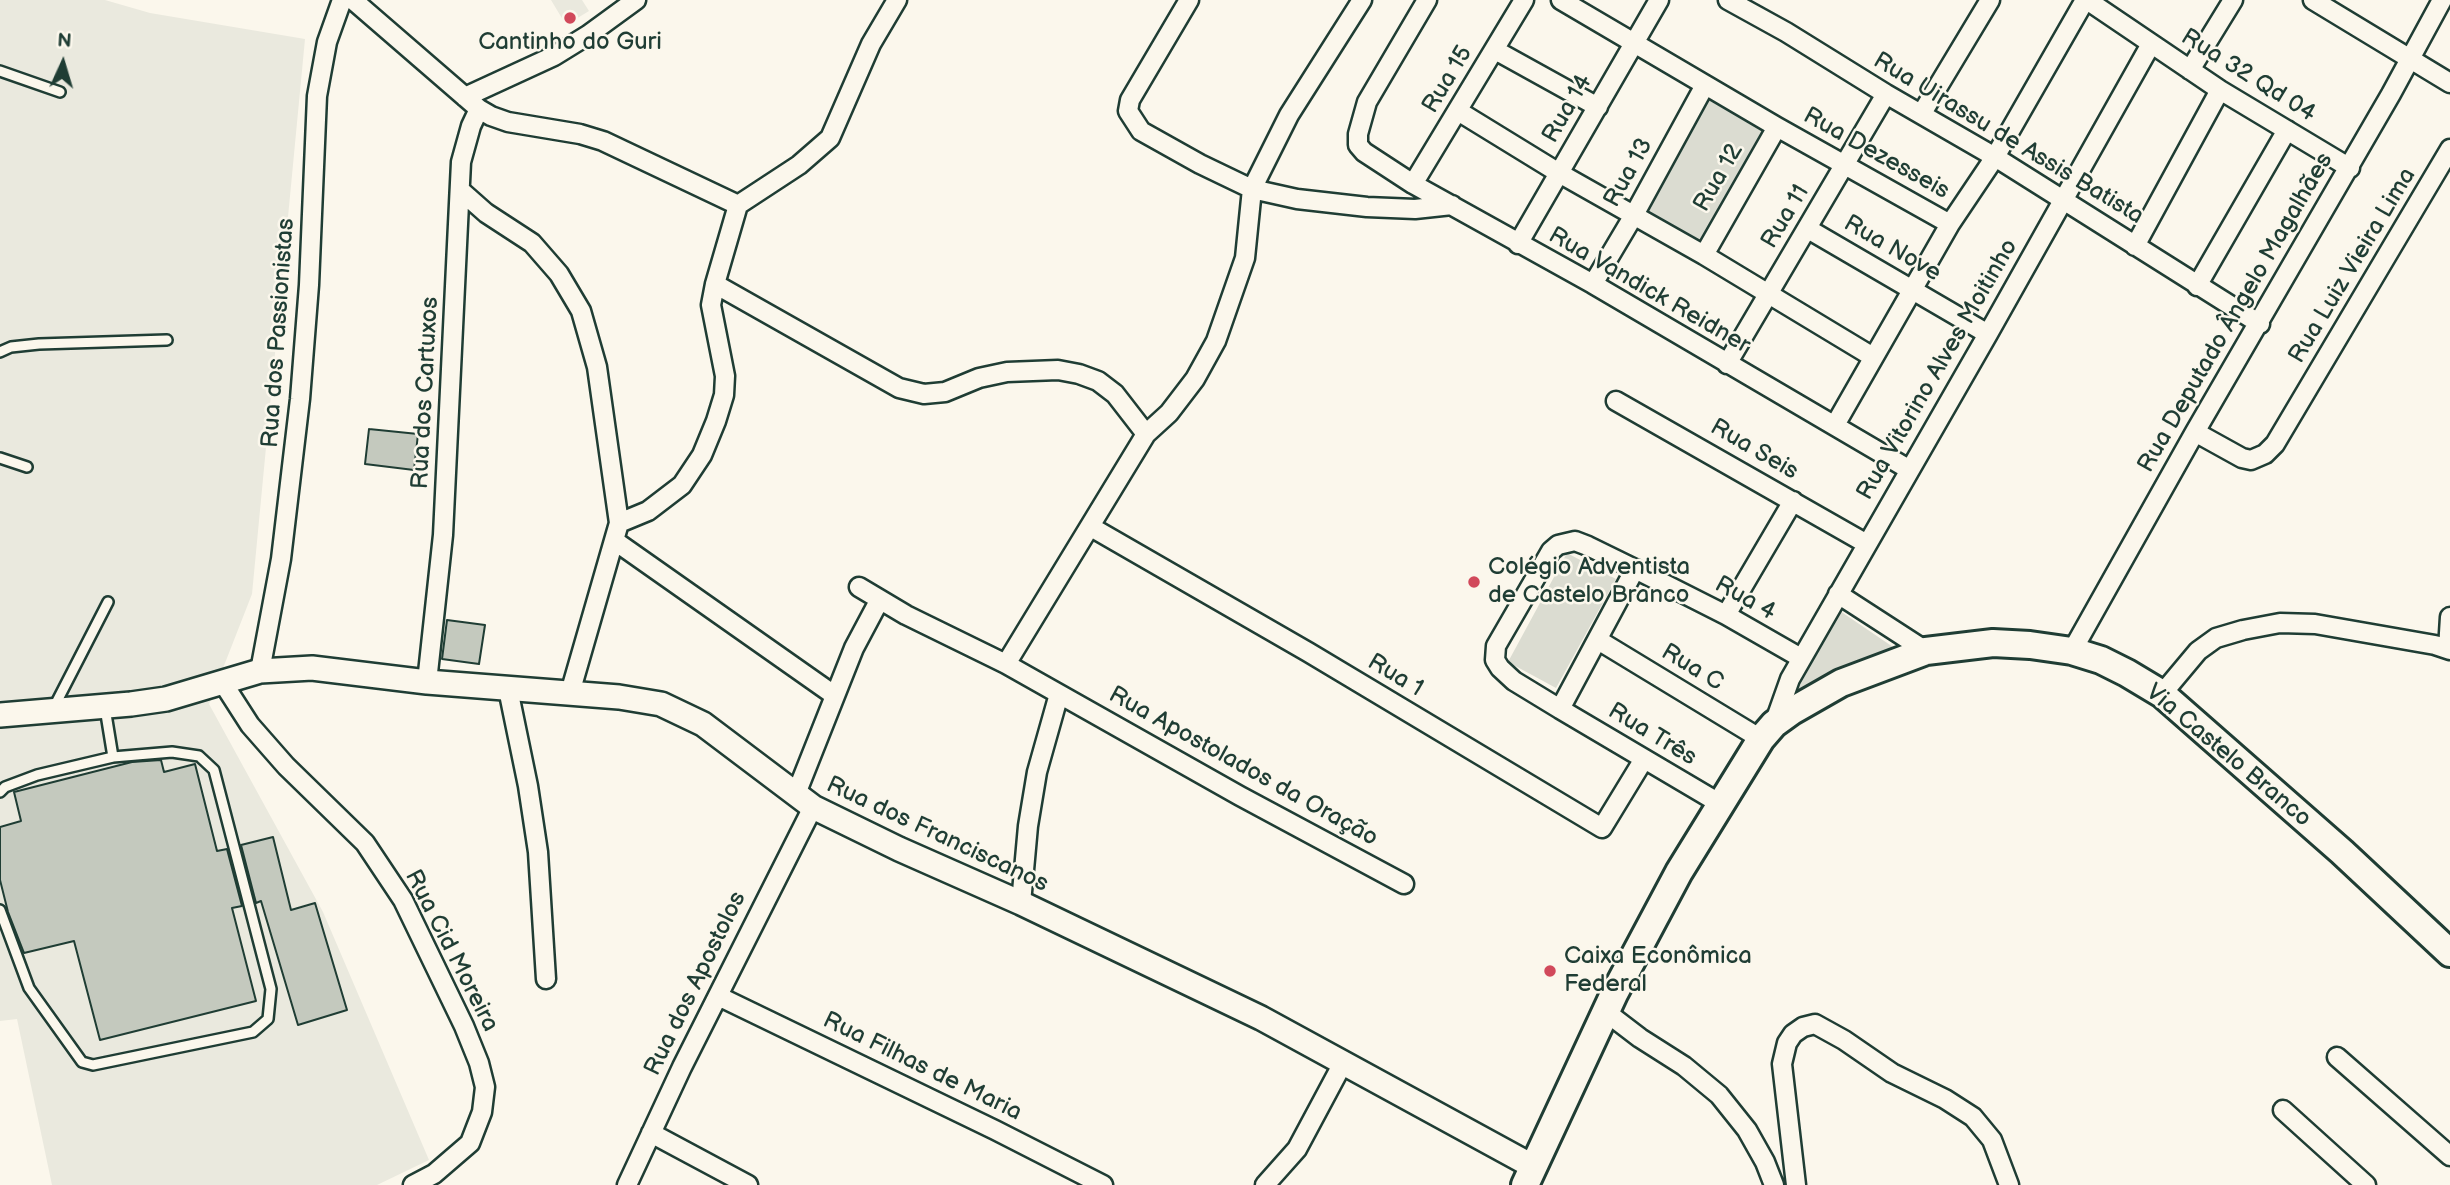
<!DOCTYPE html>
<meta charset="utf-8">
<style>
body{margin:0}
#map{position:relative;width:2450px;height:1185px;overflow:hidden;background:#fbf7ec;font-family:"Balsamiq Sans",sans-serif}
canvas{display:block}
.north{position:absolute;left:28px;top:28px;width:70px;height:70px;-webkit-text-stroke:5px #fbf7ec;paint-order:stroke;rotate:4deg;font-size:19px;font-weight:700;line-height:28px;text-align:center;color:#1f3d34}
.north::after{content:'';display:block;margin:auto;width:24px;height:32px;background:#1f3d34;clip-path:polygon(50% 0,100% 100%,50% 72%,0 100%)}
</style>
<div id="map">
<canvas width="2450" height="1185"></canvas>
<div class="north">N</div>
</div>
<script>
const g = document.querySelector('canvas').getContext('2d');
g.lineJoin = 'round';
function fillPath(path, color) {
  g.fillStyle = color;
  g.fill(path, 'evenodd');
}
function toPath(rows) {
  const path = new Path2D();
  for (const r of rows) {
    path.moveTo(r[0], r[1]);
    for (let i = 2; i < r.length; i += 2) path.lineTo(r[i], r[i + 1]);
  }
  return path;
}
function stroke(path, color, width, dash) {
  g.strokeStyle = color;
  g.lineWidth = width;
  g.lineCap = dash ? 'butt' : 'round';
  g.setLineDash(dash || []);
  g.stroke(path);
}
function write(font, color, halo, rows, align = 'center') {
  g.font = font + ' "Balsamiq Sans",sans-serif';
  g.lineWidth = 5;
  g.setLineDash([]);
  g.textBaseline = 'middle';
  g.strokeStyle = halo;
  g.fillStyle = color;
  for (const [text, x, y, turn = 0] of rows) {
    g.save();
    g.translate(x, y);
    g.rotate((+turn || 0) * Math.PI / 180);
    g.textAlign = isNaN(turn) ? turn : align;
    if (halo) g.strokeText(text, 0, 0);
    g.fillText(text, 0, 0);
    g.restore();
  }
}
const built = toPath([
 [0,0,105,0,150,13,305,39,252,594,209,704,323,912,429,1160,377,1185,52,1185,17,1019,0,1021],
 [551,0,582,0,589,11,566,25]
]);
const green = toPath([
 [1707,99,1765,130,1701,245,1644,214],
 [1567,553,1616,579,1556,688,1508,662],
 [1840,611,1896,649,1798,689]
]);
const building = toPath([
 [369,429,418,434,414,470,365,464,369,429],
 [447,620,485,625,479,664,442,659,447,620],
 [161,760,164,772,195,764,217,851,227,849,242,906,232,908,256,1001,100,1040,74,941,24,953,8,912,0,880,0,827,21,821,14,792,132,762,161,760],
 [273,837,291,910,315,903,347,1010,298,1025,261,901,256,903,241,845,273,837]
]);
const service = toPath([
 [0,71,60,92],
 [0,352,11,347,39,344,167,340],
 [0,458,27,467],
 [105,708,113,757],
 [53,709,108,602],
 [0,792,5,787,37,775,113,757,172,752,199,756,214,770,271,989,268,1019,253,1032,93,1065,82,1062,29,988,0,910]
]);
const minor = toPath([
 [353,0,479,109,491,116,508,122,580,134,603,141,738,205],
 [1189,0,1130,100,1128,111,1141,131,1200,164,1252,189,1297,199,1367,207,1415,209,1452,205],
 [1427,0,1367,102,1358,134,1358,145,1364,152,1413,184,1593,284,1910,470],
 [1561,0,1777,127,1950,224],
 [1728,0,1786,32,1886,94,1995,157,2260,324],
 [2087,0,2220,90,2350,168],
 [2313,0,2450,83],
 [1495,50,1598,107],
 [2190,70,2233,0],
 [465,97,554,56,588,35,636,0],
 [1458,111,1559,173,1704,255,1873,357],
 [1922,113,1990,0],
 [1413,184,1524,0],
 [460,190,486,213,532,243,559,274,581,311,597,367,619,523,570,693],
 [738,205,799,165,830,138,871,44,897,0],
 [1808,229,1988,334],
 [1518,244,1659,0],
 [2135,246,2220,90],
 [1704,255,1777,127],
 [715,284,899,388,924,394,945,392,979,378,1007,372,1058,370,1079,374,1098,381,1115,394,1146,434],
 [1593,284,1634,215,1705,85],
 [2197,286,2287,130],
 [1727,364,1886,94],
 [1616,401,1867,544],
 [1835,425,1950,224,1995,157,2085,0],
 [2195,432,2242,458,2251,460,2265,454,2275,444,2450,149],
 [619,523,648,511,682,485,702,455,716,421,724,395,725,376,711,305,715,284,738,205],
 [1091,527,1308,652,1602,828,1644,759],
 [615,541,834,695],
 [1635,569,1560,709,1514,681,1500,668,1495,660,1496,646,1551,551,1558,545,1575,541,1588,546,1635,569,1726,615,1801,658],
 [859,587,906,615,1006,664,1240,796,1404,884],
 [1838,594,1926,651],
 [1726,615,1793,501],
 [1598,640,1761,739],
 [2448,649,2450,617],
 [2072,651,2195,432,2391,94,2442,0],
 [1006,664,1146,434,1169,413,1195,379,1216,341,1245,258,1252,189,1289,115,1362,0],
 [260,671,281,559,300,399,309,285,317,96,327,42,342,0],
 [427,682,443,535,461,162,471,126,479,109],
 [223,683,250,725,286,766,365,843,403,900,464,1026,479,1063,485,1087,482,1112,470,1143,434,1174,413,1185],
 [508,689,528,786,538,852,546,979],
 [2162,694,2198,651,2216,638,2243,630,2280,623,2315,624,2435,645,2450,650],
 [1560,709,1719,803],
 [1774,724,1790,679,1988,334,2151,44],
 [796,794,854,648,879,601],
 [1021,903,1028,826,1037,772,1059,694],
 [718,996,995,1130,1103,1185],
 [1606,1012,1640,1038,1684,1066,1719,1095,1747,1130,1765,1162,1774,1185],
 [2337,1057,2450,1156],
 [2283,1110,2366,1185],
 [651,1133,748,1185],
 [627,1185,682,1067,813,807],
 [1265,1185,1297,1149,1343,1063],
 [1796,1185,1782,1064,1787,1043,1793,1034,1803,1027,1815,1024,1844,1040,1892,1073,1945,1099,1973,1117,1992,1140,2009,1185]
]);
const tertiary = toPath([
 [0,715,131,704,166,699,260,671,312,668,427,682,619,697,661,704,703,724,813,807,899,849,1021,903,1261,1018,1534,1167]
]);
const secondary = toPath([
 [1525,1185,1614,994,1679,872,1761,739,1774,724,1792,711,1841,683,1926,651,1993,643,2030,645,2072,651,2101,660,2127,673,2162,694,2342,852,2450,953]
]);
const markers = [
 [570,18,7,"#d1495b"],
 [1474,582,7,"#d1495b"],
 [1550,971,7,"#d1495b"]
];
const poiNames = [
 ["Cantinho do Guri",570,43,"center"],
 ["Colégio Adventista",1488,568],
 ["de Castelo Branco",1488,596],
 ["Caixa Econômica",1564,957],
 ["Federal",1564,985]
];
const streetNames = [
 ["Rua 32 Qd 04",2248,76,32],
 ["Rua 15",1448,80,-59],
 ["Rua 14",1568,109,-60],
 ["Rua Uirassu de Assis Batista",2008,139,31],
 ["Rua Dezesseis",1876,154,29],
 ["Rua 13",1629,173,-61],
 ["Rua 12",1719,178,-60],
 ["Rua 11",1786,217,-59],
 ["Rua Nove",1892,249,30],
 ["Rua Luiz Vieira Lima",2353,266,-59],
 ["Rua Vandick Reidner",1649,291,30],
 ["Rua Deputado Ângelo Magalhães",2236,313,-60],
 ["Rua dos Passionistas",279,333,-86],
 ["Rua Vitorino Alves Moitinho",1938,370,-60],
 ["Rua dos Cartuxos",426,393,-87],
 ["Rua Seis",1754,450,30],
 ["Rua 4",1745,599,29],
 ["Rua C",1692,668,31],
 ["Rua 1",1395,676,31],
 ["Rua Três",1652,735,31],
 ["Via Castelo Branco",2228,756,40],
 ["Rua Apostolados da Oração",1243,767,29],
 ["Rua dos Franciscanos",937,835,25],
 ["Rua Cid Moreira",451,951,63],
 ["Rua dos Apostolos",696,984,-64],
 ["Rua Filhas de Maria",922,1067,26]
];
fillPath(built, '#eae9de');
fillPath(green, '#dbdcd1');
fillPath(building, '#c4c9be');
stroke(building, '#1f3d34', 2);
stroke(service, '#1f3d34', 14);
stroke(minor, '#1f3d34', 23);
stroke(tertiary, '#1f3d34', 28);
stroke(secondary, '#1f3d34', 32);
stroke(service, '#fbf7ec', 9);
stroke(minor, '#fbf7ec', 18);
stroke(tertiary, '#fbf7ec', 23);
stroke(secondary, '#fbf7ec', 26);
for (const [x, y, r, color] of markers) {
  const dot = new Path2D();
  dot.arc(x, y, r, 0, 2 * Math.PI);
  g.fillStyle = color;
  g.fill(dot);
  stroke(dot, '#fbf7ec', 2.5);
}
write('24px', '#1f3d34', '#fbf7ec', poiNames, 'left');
write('24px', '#1f3d34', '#fbf7ec', streetNames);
</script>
